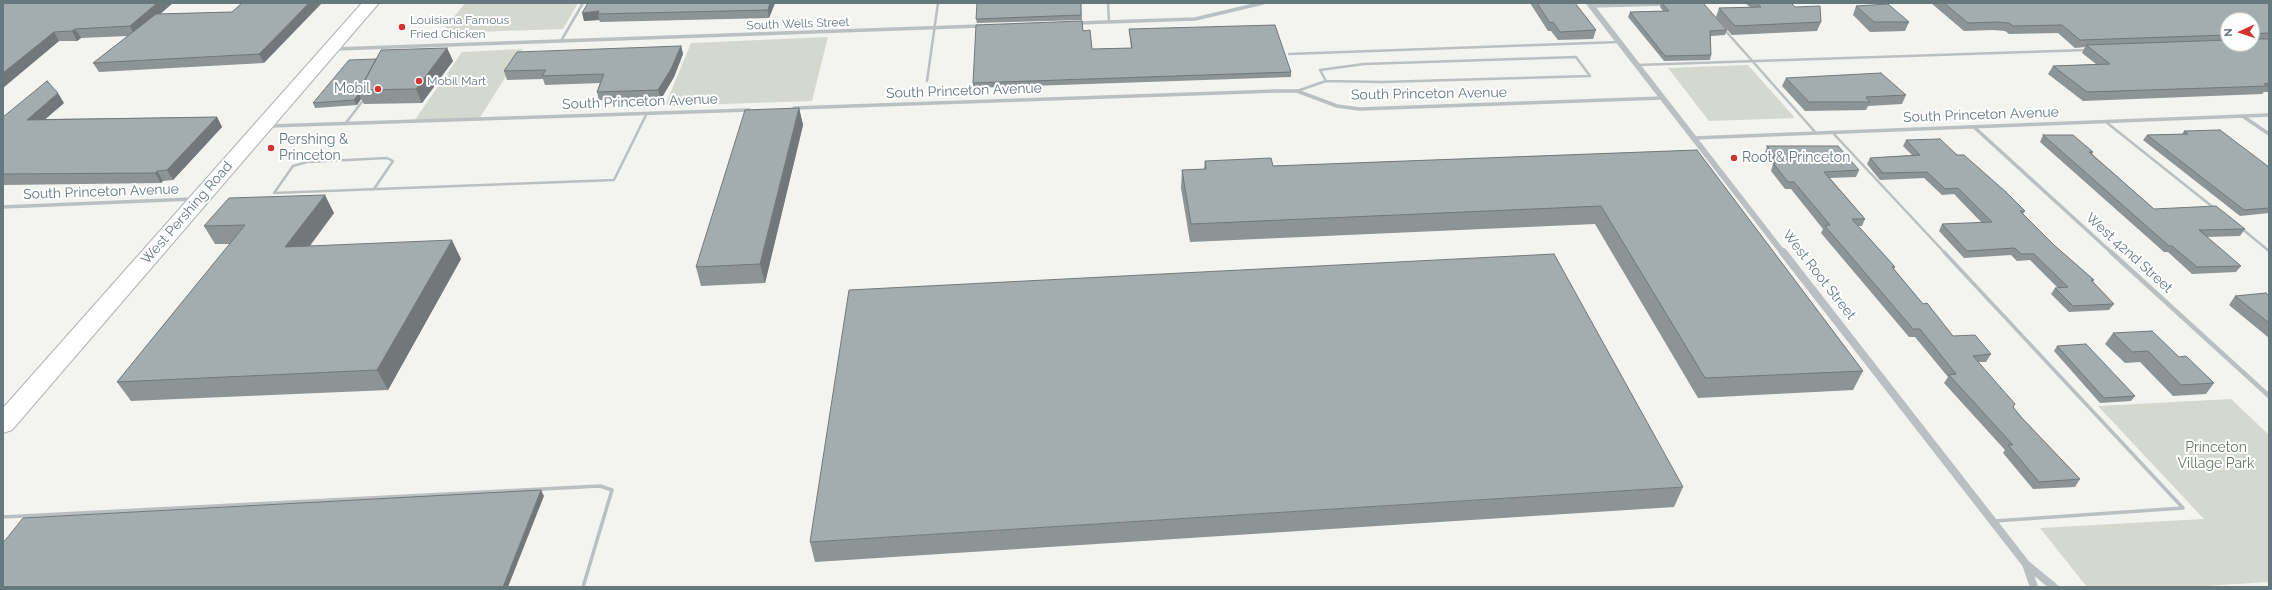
<!DOCTYPE html>
<style>
body{margin:0}
#map{position:relative;width:2272px;height:590px;overflow:hidden;background:#f3f3f0;font-family:Raleway,sans-serif}
canvas{display:block}
.frame{position:absolute;inset:0;border:4px solid #65787e;pointer-events:none}
.north{position:absolute;left:2220px;top:12px;width:40px;height:40px;box-sizing:border-box;background:#fff;border:1px solid #c1c9cb;border-radius:50%;rotate:267deg;font-size:11px;font-weight:700;line-height:16px;text-align:center;color:#65787e}
.north::after{content:'';display:block;margin:auto;width:14px;height:18px;background:#d4332f;clip-path:polygon(50% 0,100% 100%,50% 72%,0 100%)}
</style>
<div id="map">
<canvas width="2272" height="590"></canvas>
<div class="frame"></div>
<div class="north">N</div>
</div>
<script>
const g = document.querySelector('canvas').getContext('2d');
g.lineJoin = 'round';
function fillPath(path, color) {
  g.fillStyle = color;
  g.fill(path, 'evenodd');
}
function toPath(rows) {
  const path = new Path2D();
  for (const r of rows) {
    path.moveTo(r[0], r[1]);
    for (let i = 2; i < r.length; i += 2) path.lineTo(r[i], r[i + 1]);
  }
  return path;
}
function stroke(path, color, width, dash) {
  g.strokeStyle = color;
  g.lineWidth = width;
  g.lineCap = dash ? 'butt' : 'round';
  g.setLineDash(dash || []);
  g.stroke(path);
}
function write(font, color, halo, rows, align = 'center') {
  g.font = font + ' Raleway,sans-serif';
  g.lineWidth = 4;
  g.setLineDash([]);
  g.textBaseline = 'middle';
  g.strokeStyle = halo;
  g.fillStyle = color;
  for (const [text, x, y, turn = 0] of rows) {
    g.save();
    g.translate(x, y);
    g.rotate((+turn || 0) * Math.PI / 180);
    g.textAlign = isNaN(turn) ? turn : align;
    if (halo) g.strokeText(text, 0, 0);
    g.fillText(text, 0, 0);
    g.restore();
  }
}
const green = toPath([
 [465,3,578,3,563,29,441,33],
 [828,37,812,101,665,106,691,43],
 [523,49,479,119,414,121,462,52],
 [1748,65,1795,118,1709,121,1668,68],
 [2231,399,2269,435,2269,582,2189,587,2087,587,2040,528,2204,519,2098,406]
]);
const serviceFar1 = toPath([
 [1108,3,1109,22],
 [1724,29,1816,133],
 [561,41,583,3],
 [1289,54,1619,42],
 [1637,65,2087,50],
 [927,81,938,3],
 [1326,81,1320,70,1364,64,1576,57,1590,76],
 [1297,91,1326,81,1382,82,1590,76],
 [2106,122,2214,208],
 [345,124,365,98],
 [1832,132,1945,253],
 [274,193,614,180,647,113],
 [274,193,293,166,307,162,387,158,393,161,374,189],
 [2241,228,2269,251]
]);
const service = toPath([
 [1944,252,2183,508],
 [3,517,600,486,612,490,583,587],
 [1995,521,2183,508]
]);
const minorFar1 = toPath([
 [1592,6,1665,4],
 [1077,23,1195,19,1263,3],
 [335,49,980,26],
 [794,108,1276,91,1297,91,1337,106,1359,109,1662,98],
 [2244,117,2269,134],
 [269,126,749,110],
 [1974,127,2112,253],
 [1693,138,2269,115],
 [3,207,192,199]
]);
const minor = toPath([
 [2111,252,2269,396]
]);
const tertiaryFar1 = toPath([
 [1589,3,1783,253]
]);
const tertiary = toPath([
 [1783,252,2026,564,2054,587],
 [2026,564,2034,587]
]);
const secondary = toPath([
 [362,3,379,3,12,430,3,433,3,408,362,3]
]);
const wall = toPath([
 [3,3,160,14,232,12,242,3,264,63,99,72,93,63,128,36,81,38,77,41,59,41,4,87,3,87],
 [588,3,775,3,769,18,600,22,599,20,584,21],
 [1081,3,1082,20,977,23,976,19],
 [1530,3,1575,3,1596,30,1593,39,1558,40,1551,31,1548,31],
 [1661,3,1703,3,1727,30,1725,35,1711,36,1711,55,1710,60,1664,61,1628,17,1630,12,1663,11,1660,7],
 [1745,3,1791,3,1795,7,1821,22,1817,31,1732,35,1716,17,1719,8,1750,7],
 [1931,3,2269,3,2269,92,2264,92,2262,94,2083,101,2048,74,2053,66,2096,64,2082,53,2085,47,2075,48,2058,33,2009,34,2005,31,1993,30,1964,31],
 [2228,20,2252,20,2252,44,2228,44],
 [1856,6,1909,22,1905,31,1870,32,1853,15],
 [1129,29,1291,72,1291,77,973,88,973,83,1083,31,1092,49,1131,48],
 [681,46,683,54,674,77,661,99,599,100,597,92,600,83,545,85,543,79,507,80,504,71],
 [447,48,453,61,422,103,364,104,361,99,357,105,315,108,313,103,376,59],
 [1786,78,1906,95,1902,104,1868,106,1866,110,1805,111,1782,86],
 [64,103,45,119,217,117,222,127,173,180,163,181,161,183,3,185,3,117],
 [799,108,803,125,765,283,701,286,696,267],
 [2184,131,2269,167,2269,213,2240,216,2143,140,2147,135,2182,134],
 [2043,135,2093,152,2092,154,2154,209,2245,229,2240,236,2206,237,2241,266,2236,272,2192,274,2168,252,2164,252,2040,142],
 [1906,140,1957,155,2025,211,2023,214,2054,245,2094,280,2093,282,2114,304,2109,310,2069,312,2051,294,2055,288,2058,288,2030,260,2017,261,2011,255,1964,258,1939,231,1942,224,1982,223,1954,194,1942,195,1924,178,1880,180,1867,164,1870,158,1912,155,1903,146],
 [1767,146,1859,170,1856,177,1830,178,1865,219,1862,226,1858,226,1895,267,1894,269,1923,304,1953,336,1991,354,1986,362,1978,362,2013,407,2022,418,2080,479,2075,487,2033,489,2003,453,2005,450,1944,383,1948,377,1915,337,1909,337,1821,233,1823,229,1791,189,1785,189,1771,171,1773,164,1765,153],
 [1697,150,1863,371,1853,390,1698,398,1595,224,1190,242,1181,188,1182,170,1204,169,1205,161,1273,166],
 [334,213,310,246,461,259,388,390,131,401,117,382,230,244,215,244,204,226],
 [2235,296,2269,296,2269,338,2229,305],
 [2113,333,2179,357,2214,383,2206,394,2173,396,2140,362,2125,363,2105,344],
 [2057,346,2135,396,2131,401,2100,403,2054,351],
 [1683,487,1674,507,815,562,810,542]
]);
const shadedWall = toPath([
 [157,3,173,3,135,36,130,26],
 [309,3,322,3,264,63,259,54],
 [770,3,775,3,769,18,768,10],
 [599,11,598,14,599,20,584,21,582,13],
 [75,29,81,38,77,41,72,31],
 [54,32,59,41,4,87,3,85,3,73],
 [681,46,683,54,674,77,661,99,658,90],
 [447,48,453,61,422,103,416,89],
 [58,93,64,103,34,129,27,120],
 [359,94,361,99,357,105,354,100],
 [799,108,803,125,765,283,760,264],
 [217,117,222,127,173,180,167,170],
 [157,171,163,181,161,183,155,173],
 [325,195,334,213,295,265,285,247],
 [452,240,461,259,388,390,377,370],
 [541,490,544,496,508,587,503,587]
]);
const building = toPath([
 [3,3,157,3,130,26,75,29,72,31,54,32,3,73,3,3],
 [242,3,309,3,259,54,93,63,156,14,232,12,242,3],
 [588,3,770,3,768,10,598,14,599,11,582,13,588,3],
 [977,3,1081,3,1081,15,976,19,977,3],
 [1537,3,1575,3,1596,30,1560,32,1553,22,1550,23,1537,3],
 [1662,3,1703,3,1727,30,1710,31,1711,55,1665,56,1630,12,1669,11,1662,3],
 [1757,3,1791,3,1795,7,1820,6,1821,22,1735,26,1719,8,1761,7,1757,3],
 [1944,3,2269,3,2269,33,2252,34,2252,20,2228,20,2228,35,2080,40,2062,25,2013,26,2009,23,1997,22,1968,23,1944,3],
 [1888,4,1909,22,1874,22,1856,6,1888,4],
 [1082,21,1083,31,1090,30,1092,49,1132,48,1129,29,1275,25,1291,72,973,83,976,25,1082,21],
 [2252,39,2269,39,2269,83,2264,84,2268,86,2087,92,2053,66,2110,64,2086,45,2228,40,2228,44,2252,44,2252,39],
 [681,46,671,69,658,90,597,92,604,74,542,76,546,70,504,71,517,52,681,46],
 [447,48,416,89,357,90,365,80,381,50,447,48],
 [376,59,365,80,357,90,359,94,354,100,313,103,349,60,376,59],
 [1881,73,1906,95,1866,97,1870,102,1809,102,1786,78,1881,73],
 [47,81,58,93,27,120,217,117,167,170,157,171,155,173,3,174,3,117,47,81],
 [799,108,760,264,696,267,745,110,799,108],
 [2220,130,2269,167,2269,208,2244,210,2147,135,2188,134,2184,131,2220,130],
 [2043,135,2073,135,2093,152,2089,152,2154,209,2216,206,2245,229,2199,230,2241,266,2197,267,2172,246,2169,246,2043,135],
 [1940,139,1957,155,1964,155,2006,192,2025,211,2020,211,2054,245,2094,280,2091,280,2114,304,2073,306,2055,288,2068,287,2034,254,2021,254,2015,248,1967,251,1942,224,1992,222,1958,188,1945,189,1927,172,1883,173,1870,158,1920,155,1906,140,1940,139],
 [1767,146,1838,146,1859,170,1824,172,1865,219,1852,219,1895,267,1892,267,1923,304,1927,303,1953,336,1975,335,1991,354,1973,356,2015,404,2013,407,2022,418,2080,479,2039,482,2008,445,2013,445,1949,375,1956,374,1920,329,1913,329,1825,226,1830,225,1794,182,1788,182,1773,163,1782,163,1767,146],
 [1697,150,1863,371,1705,378,1601,206,1191,224,1182,170,1206,169,1205,161,1271,158,1273,166,1697,150],
 [325,195,285,247,452,240,377,370,117,382,245,225,204,226,229,198,325,195],
 [1554,254,1683,487,810,542,849,290,1554,254],
 [2266,293,2269,296,2269,323,2235,296,2266,293],
 [2152,331,2179,357,2186,356,2214,383,2181,385,2148,351,2132,352,2113,333,2152,331],
 [2086,344,2135,396,2104,398,2057,346,2086,344],
 [541,490,503,587,3,587,3,543,23,518,541,490]
]);
const markers = [
 [402,27,4,"#d4332f"],
 [419,81,4,"#d4332f"],
 [378,89,4,"#d4332f"],
 [271,148,4,"#d4332f"],
 [1734,158,4,"#d4332f"]
];
const farPoinames = [
 ["Louisiana Famous",410,20],
 ["Fried Chicken",410,34],
 ["Mobil Mart",427,81]
];
const farStreetnames = [
 ["South Wells Street",798,24,-2]
];
const poiNames = [
 ["Mobil",370,89,"right"],
 ["Pershing &",279,140],
 ["Princeton",279,156],
 ["Root & Princeton",1742,158]
];
const streetNames = [
 ["South Princeton Avenue",964,91,-2],
 ["South Princeton Avenue",1429,94,-1],
 ["South Princeton Avenue",640,102,-2],
 ["South Princeton Avenue",1981,115,-2],
 ["South Princeton Avenue",101,192,-2],
 ["West Pershing Road",187,213,-49],
 ["West 42nd Street",2129,253,42],
 ["West Root Street",1819,275,52]
];
const parkNames = [
 ["Princeton",2216,448],
 ["Village Park",2216,464]
];
fillPath(green, '#d4d8cf');
stroke(secondary, '#adb4b6', 2);
stroke(serviceFar1, '#babfc1', 2.5);
stroke(service, '#babfc1', 3.5);
stroke(minorFar1, '#babfc1', 3.5);
stroke(minor, '#babfc1', 4.5);
stroke(tertiaryFar1, '#babfc1', 6);
stroke(tertiary, '#babfc1', 8);
fillPath(secondary, '#fff');
fillPath(wall, '#8c9496');
fillPath(shadedWall, '#72787a');
fillPath(building, '#a3acae');
stroke(building, '#72787a', 1);
for (const [x, y, r, color] of markers) {
  const dot = new Path2D();
  dot.arc(x, y, r, 0, 2 * Math.PI);
  g.fillStyle = color;
  g.fill(dot);
  stroke(dot, '#fff', 1.5);
}
write('12px', '#65787e', '#fff', farPoinames, 'left');
write('12px', '#65787e', '#fff', farStreetnames);
write('14px', '#65787e', '#fff', poiNames, 'left');
write('14px', '#65787e', '#fff', streetNames);
write('14px', '#6b7663', '#fff', parkNames);
</script>
